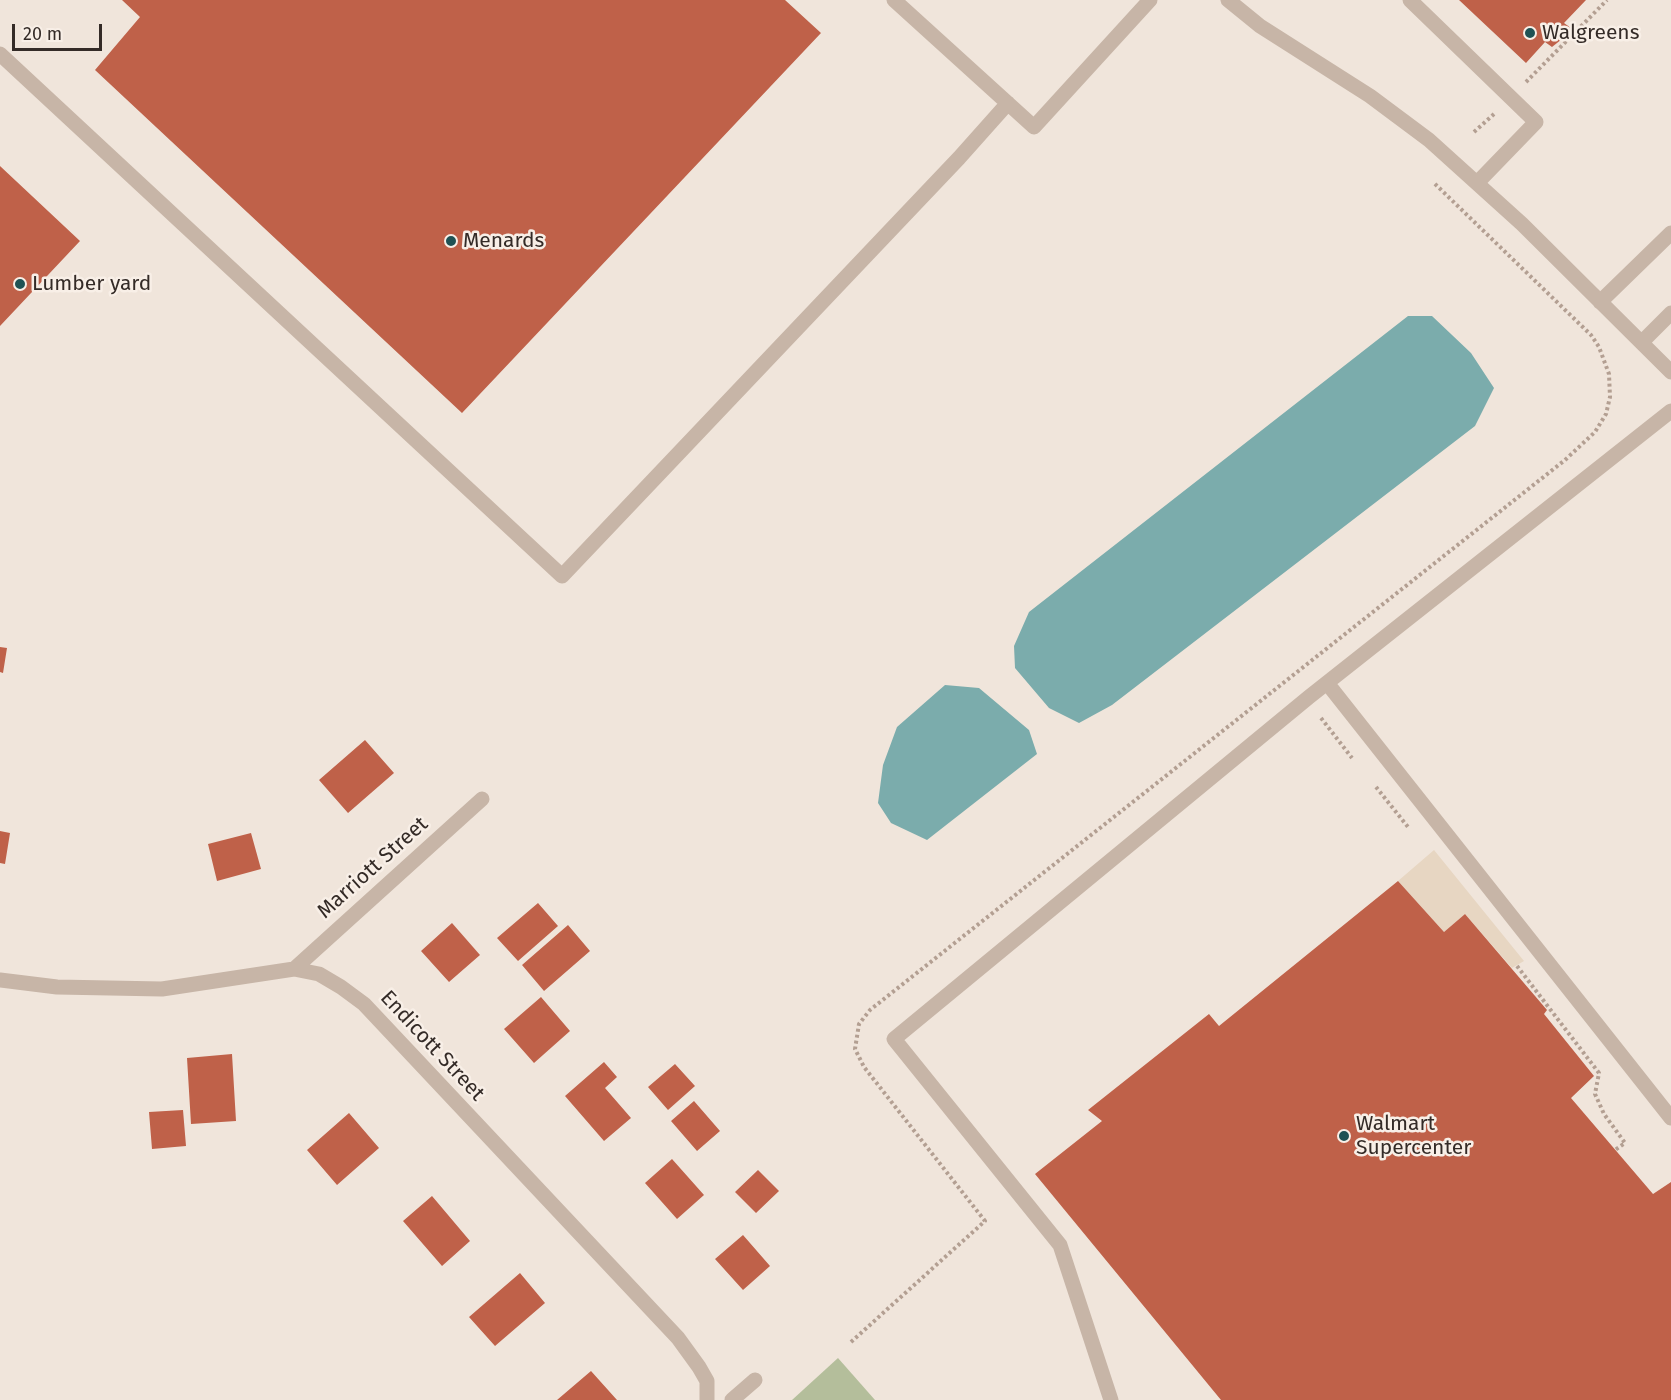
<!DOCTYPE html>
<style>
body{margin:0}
#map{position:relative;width:1671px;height:1400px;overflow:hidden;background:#f0e5db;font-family:"Fira Sans",sans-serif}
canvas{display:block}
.scale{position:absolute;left:12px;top:24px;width:90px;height:27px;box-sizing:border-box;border:3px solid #342b27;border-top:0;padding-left:8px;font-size:18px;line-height:21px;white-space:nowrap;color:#342b27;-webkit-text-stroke:4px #f8efe7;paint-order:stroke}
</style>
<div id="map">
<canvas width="1671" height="1400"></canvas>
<div class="scale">20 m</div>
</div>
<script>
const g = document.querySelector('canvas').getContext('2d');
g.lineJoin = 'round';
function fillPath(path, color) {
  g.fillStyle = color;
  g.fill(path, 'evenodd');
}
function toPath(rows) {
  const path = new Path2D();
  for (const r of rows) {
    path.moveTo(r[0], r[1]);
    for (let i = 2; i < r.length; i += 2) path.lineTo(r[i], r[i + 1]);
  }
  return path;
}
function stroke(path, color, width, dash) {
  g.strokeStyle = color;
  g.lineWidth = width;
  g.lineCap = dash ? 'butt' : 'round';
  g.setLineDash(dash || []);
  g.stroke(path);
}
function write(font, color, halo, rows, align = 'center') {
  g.font = font + ' "Fira Sans",sans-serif';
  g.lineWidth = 5;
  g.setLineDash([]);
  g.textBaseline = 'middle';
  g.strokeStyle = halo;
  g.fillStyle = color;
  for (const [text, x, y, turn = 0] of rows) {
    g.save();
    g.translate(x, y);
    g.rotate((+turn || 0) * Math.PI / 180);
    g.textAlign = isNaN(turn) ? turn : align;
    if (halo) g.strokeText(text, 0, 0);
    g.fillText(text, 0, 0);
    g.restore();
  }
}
const green = toPath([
 [838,1358,875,1400,792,1400]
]);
const plaza = toPath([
 [1434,850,1524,961,1512,968,1465,914,1444,932,1398,881]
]);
const water = toPath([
 [1408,316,1432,316,1471,353,1494,388,1475,426,1112,705,1079,723,1049,708,1015,668,1014,646,1029,612],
 [945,685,979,688,1029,730,1037,754,927,840,891,823,878,803,883,765,897,727]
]);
const building = toPath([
 [122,0,785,0,821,33,462,413,95,70,140,17],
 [1459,0,1586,0,1564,23,1571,28,1562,39,1552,47,1545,42,1526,63],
 [0,166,80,241,0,326],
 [0,647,7,648,3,673,0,672],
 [365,740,394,773,348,813,319,780],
 [0,831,10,833,5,864,0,863],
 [251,833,261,869,217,881,208,844],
 [1398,881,1444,932,1465,914,1547,1010,1544,1014,1594,1076,1571,1098,1653,1194,1671,1182,1671,1400,1221,1400,1035,1174,1102,1121,1088,1110,1209,1014,1219,1026],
 [538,903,558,926,518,961,497,938],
 [452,923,480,955,449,982,421,951],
 [568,925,590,951,544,991,522,965],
 [541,997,570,1031,534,1063,504,1029],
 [232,1054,236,1121,191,1124,187,1058],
 [604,1062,617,1077,605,1088,631,1118,604,1141,565,1096],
 [675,1064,695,1086,668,1110,648,1087],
 [694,1101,720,1131,697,1151,671,1121],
 [183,1110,186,1146,152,1149,149,1112],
 [349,1113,379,1148,337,1185,307,1150],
 [672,1159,704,1195,677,1219,645,1183],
 [758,1170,779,1191,756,1213,735,1192],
 [432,1196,470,1241,442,1266,403,1221],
 [743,1235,770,1266,743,1290,715,1259],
 [520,1273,545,1303,495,1346,469,1317],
 [591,1371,617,1400,557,1400]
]);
const path = toPath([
 [1526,82,1607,0],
 [1474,132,1494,114],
 [1321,718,1352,758],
 [1376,787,1408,827],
 [1517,966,1599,1073,1595,1094,1604,1114,1625,1143,1615,1150],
 [851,1342,985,1221,864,1067,855,1049,859,1024,870,1010,1565,460,1595,432,1606,414,1610,397,1609,374,1599,347,1591,335,1433,182]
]);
const service = toPath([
 [894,0,1034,127,1150,0],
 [1228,0,1260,26,1370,96,1429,140,1522,224,1671,372],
 [1410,0,1536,122,1477,183],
 [0,54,562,576,959,158,1008,103],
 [1600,302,1671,233],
 [1642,342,1671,313],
 [1327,683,1671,1118],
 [1111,1400,1060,1245,894,1039,1309,697,1671,411]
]);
const minor = toPath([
 [294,969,482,799],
 [0,980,57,987,162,989,294,969,319,974,341,987,364,1004,678,1338,699,1367,707,1381,707,1400],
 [732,1400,755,1380]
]);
const markers = [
 [1530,33,6,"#1f5254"],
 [451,241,6,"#1f5254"],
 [20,284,6,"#1f5254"],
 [1344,1136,6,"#1f5254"]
];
const poiNames = [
 ["Walgreens",1542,33],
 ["Menards",463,241],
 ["Lumber yard",32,284],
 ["Walmart",1356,1124],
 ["Supercenter",1356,1148]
];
const streetNames = [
 ["Marriott Street",373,868,-42],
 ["Endicott Street",432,1046,47]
];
fillPath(green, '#b4be9b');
fillPath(plaza, '#e7d6c2');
fillPath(water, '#7bacac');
fillPath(building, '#bf6149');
stroke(path, '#b39f92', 4, [3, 3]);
stroke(service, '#c7b5a7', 15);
stroke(minor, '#c7b5a7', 15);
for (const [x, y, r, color] of markers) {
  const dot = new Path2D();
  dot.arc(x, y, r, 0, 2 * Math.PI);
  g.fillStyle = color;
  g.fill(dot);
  stroke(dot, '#f8efe7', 2);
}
write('21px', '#342b27', '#f8efe7', poiNames, 'left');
write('21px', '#342b27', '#f8efe7', streetNames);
</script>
